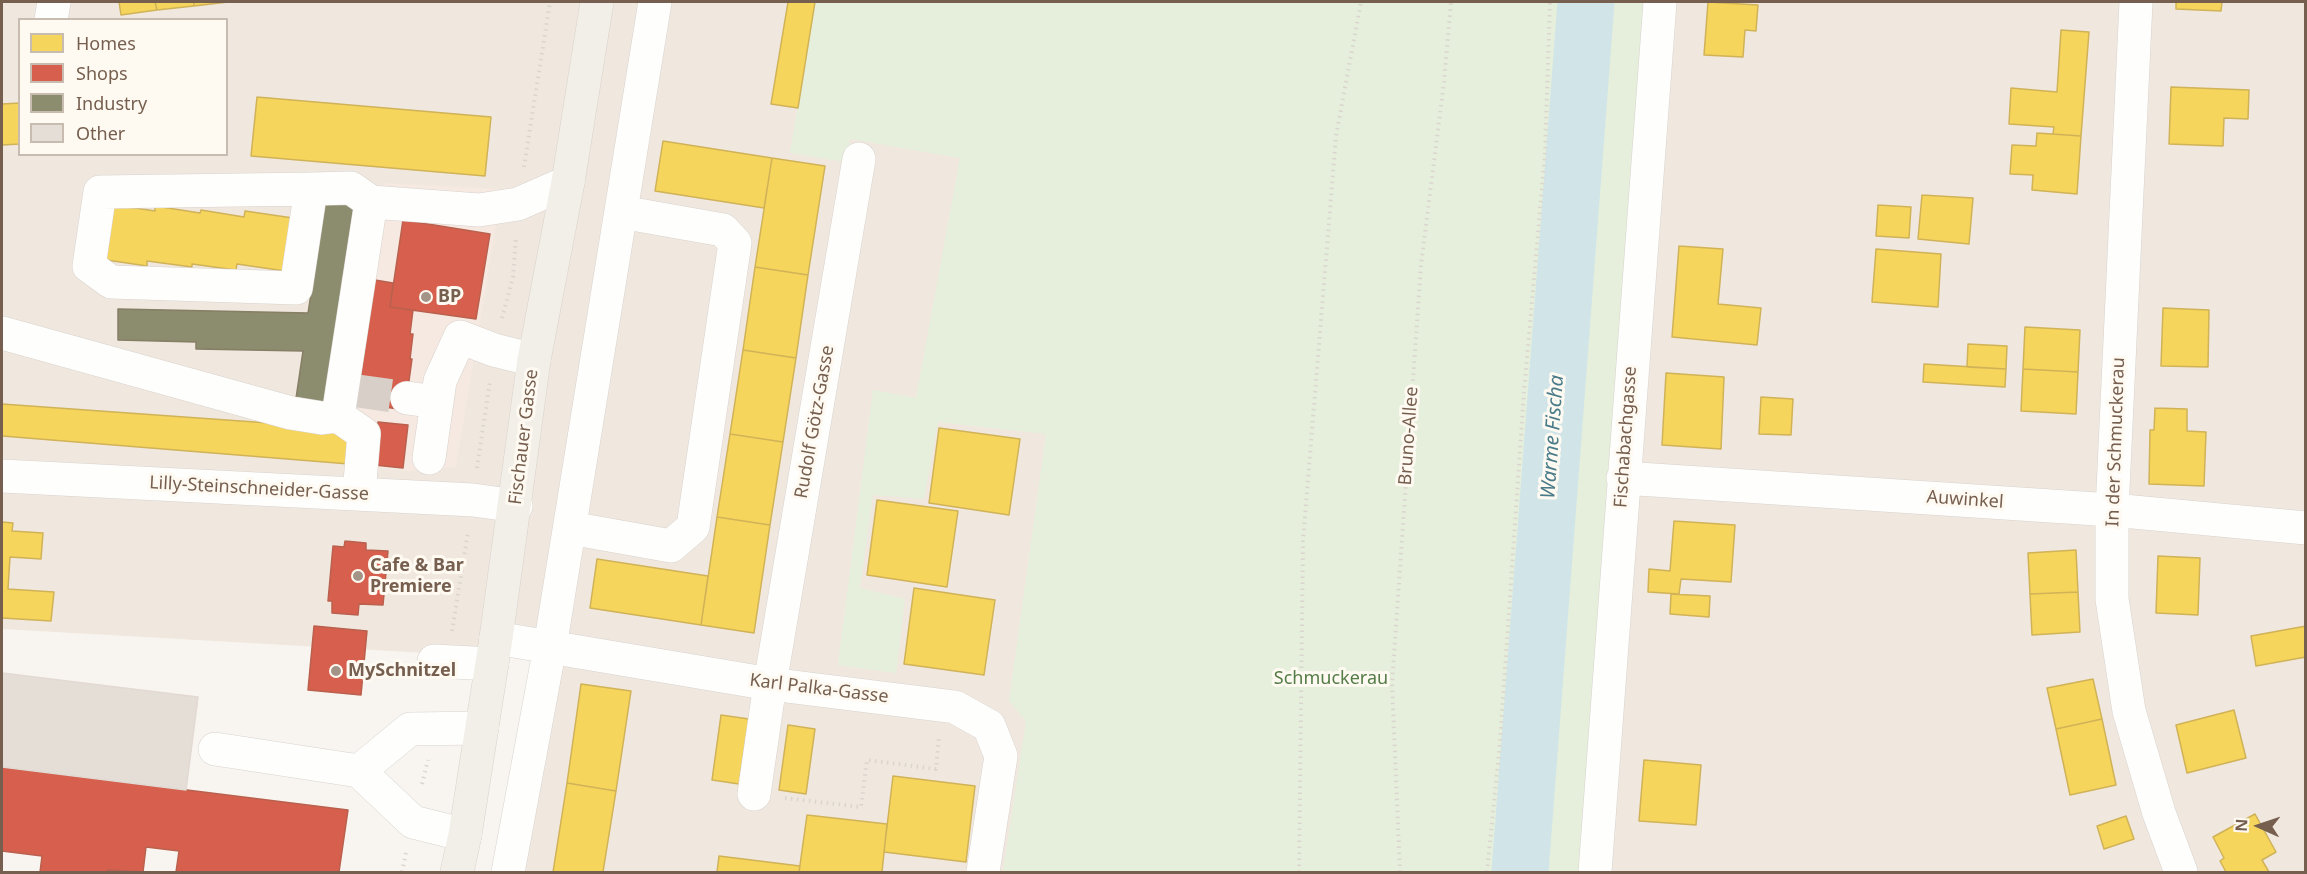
<!DOCTYPE html>
<meta charset="utf-8">
<style>
body{margin:0}
#map{position:relative;width:2307px;height:874px;overflow:hidden;background:#f8f5f0;font-family:"Noto Sans",sans-serif}
canvas{display:block}
.frame{position:absolute;inset:0;border:3px solid #775f4f;pointer-events:none}
.legend{position:absolute;left:18px;top:18px;width:210px;height:138px;box-sizing:border-box;background:#fefaf2;border:2px solid #c8bcb1;margin:0;padding:8px 10px;list-style:none;font-size:18px;color:#775f4f}
.legend li{display:flex;align-items:center;gap:12px;height:30px}
.legend b{width:30px;border:2px solid #c8bcb1}
.north{position:absolute;left:2229px;top:796px;width:60px;height:60px;-webkit-text-stroke:4px #fefaf2;paint-order:stroke;rotate:273deg;font-size:16px;font-weight:700;line-height:24px;text-align:center;color:#775f4f}
.north::after{content:'';display:block;margin:auto;width:21px;height:27px;background:#775f4f;clip-path:polygon(50% 0,100% 100%,50% 72%,0 100%)}
</style>
<div id="map">
<canvas width="2307" height="874"></canvas>
<div class="frame"></div>
<ul class="legend">
<li><b style="height:16px;background:#f6d55c"></b>Homes</li>
<li><b style="height:16px;background:#d6604d"></b>Shops</li>
<li><b style="height:16px;background:#8c8c6e"></b>Industry</li>
<li><b style="height:16px;background:#e5ded7"></b>Other</li>
</ul>
<div class="north">N</div>
</div>
<script>
const g = document.querySelector('canvas').getContext('2d');
g.lineJoin = 'round';
function fillPath(path, color) {
  g.fillStyle = color;
  g.fill(path, 'evenodd');
}
function toPath(rows) {
  const path = new Path2D();
  for (const r of rows) {
    path.moveTo(r[0], r[1]);
    for (let i = 2; i < r.length; i += 2) path.lineTo(r[i], r[i + 1]);
  }
  return path;
}
function stroke(path, color, width, dash) {
  g.strokeStyle = color;
  g.lineWidth = width;
  g.lineCap = dash ? 'butt' : 'round';
  g.setLineDash(dash || []);
  g.stroke(path);
}
function write(font, color, halo, rows, align = 'center') {
  g.font = font + ' "Noto Sans",sans-serif';
  g.lineWidth = 6;
  g.setLineDash([]);
  g.textBaseline = 'middle';
  g.strokeStyle = halo;
  g.fillStyle = color;
  for (const [text, x, y, turn = 0] of rows) {
    g.save();
    g.translate(x, y);
    g.rotate((+turn || 0) * Math.PI / 180);
    g.textAlign = isNaN(turn) ? turn : align;
    if (halo) g.strokeText(text, 0, 0);
    g.fillText(text, 0, 0);
    g.restore();
  }
}
const residential = toPath([
 [2,2,2305,2,2305,872,493,872,532,659,2,629],
 [20,20,226,20,226,154,20,154]
]);
const commercial = toPath([
 [384,183,502,189,456,467,410,471,370,467,375,423,353,404]
]);
const green = toPath([
 [815,2,1646,2,1580,872,1003,872,1026,721,1009,701,1046,434,938,422,924,499,873,495,860,588,905,599,896,673,838,665,873,390,916,398,960,158,850,139,845,162,790,153]
]);
const homes = toPath([
 [119,2,155,2,157,10,121,15,119,2],
 [155,2,194,2,194,6,157,10,155,2],
 [194,2,228,2,194,6,194,2],
 [788,2,815,2,798,108,771,104,788,2],
 [1708,2,1758,5,1756,31,1745,30,1743,57,1704,55,1708,2],
 [2176,2,2222,2,2221,11,2176,9,2176,2],
 [2061,30,2089,32,2081,136,2053,134,2054,127,2009,124,2011,88,2057,92,2061,30],
 [2171,87,2249,90,2248,119,2224,118,2223,146,2169,144,2171,87],
 [257,97,491,117,485,176,251,156,257,97],
 [20,103,20,144,2,145,2,104,20,103],
 [2037,133,2081,136,2077,194,2032,190,2033,175,2010,174,2012,145,2036,146,2037,133],
 [663,141,772,158,764,208,655,191,663,141],
 [772,158,825,166,808,275,755,267,772,158],
 [1922,195,1973,198,1969,244,1918,239,1922,195],
 [109,204,155,211,155,206,200,213,201,210,244,217,245,211,293,218,285,271,237,264,236,270,192,264,192,267,147,261,147,266,100,259,109,204],
 [1878,205,1911,207,1909,238,1876,236,1878,205],
 [1679,246,1723,249,1718,304,1761,308,1757,345,1672,337,1679,246],
 [1876,249,1941,254,1938,307,1872,302,1876,249],
 [755,267,808,275,796,358,743,350,755,267],
 [2163,308,2209,310,2208,367,2161,366,2163,308],
 [2025,327,2080,330,2078,372,2023,369,2025,327],
 [1968,344,2007,346,2006,369,1967,367,1968,344],
 [743,350,796,358,783,442,730,434,743,350],
 [1924,364,2006,369,2005,387,1923,382,1924,364],
 [2023,369,2078,372,2076,414,2021,411,2023,369],
 [1666,373,1724,377,1721,449,1662,445,1666,373],
 [1761,397,1793,399,1791,435,1759,434,1761,397],
 [2,404,339,428,350,441,349,464,2,436,2,404],
 [2155,408,2187,409,2187,431,2206,432,2204,486,2149,484,2150,430,2154,430,2155,408],
 [939,428,1020,439,1009,515,929,503,939,428],
 [730,434,783,442,770,525,717,517,730,434],
 [877,500,958,511,947,587,867,575,877,500],
 [717,517,770,525,754,633,701,625,717,517],
 [1674,521,1735,525,1731,582,1681,579,1679,594,1648,592,1649,569,1670,571,1674,521],
 [2,522,13,523,12,531,43,533,41,559,10,557,8,589,54,592,51,621,2,618,2,522],
 [2076,550,2078,592,2030,594,2028,553,2076,550],
 [2158,556,2200,558,2198,615,2156,613,2158,556],
 [597,559,708,576,701,625,590,608,597,559],
 [914,588,995,600,984,675,904,664,914,588],
 [2078,592,2080,632,2032,635,2030,594,2078,592],
 [1671,594,1710,596,1709,617,1670,614,1671,594],
 [2306,626,2306,657,2256,666,2251,636,2306,626],
 [2093,679,2102,719,2056,729,2047,688,2093,679],
 [581,684,631,691,616,791,567,783,581,684],
 [2234,710,2246,758,2187,773,2176,725,2234,710],
 [721,715,749,719,739,784,712,780,721,715],
 [2102,719,2116,785,2070,795,2056,729,2102,719],
 [788,725,815,729,806,794,779,790,788,725],
 [1644,760,1701,765,1696,825,1639,821,1644,760],
 [893,776,975,786,966,862,884,852,893,776],
 [567,783,616,791,603,872,553,872,567,783],
 [2255,814,2276,852,2262,860,2269,872,2226,872,2220,861,2224,858,2213,837,2255,814],
 [807,815,887,824,882,872,799,872,807,815],
 [2126,816,2134,839,2104,849,2097,826,2126,816],
 [719,856,800,866,799,872,717,872,719,856]
]);
const shops = toPath([
 [403,220,490,234,476,319,390,307,403,220],
 [375,280,393,283,390,307,413,310,410,334,413,334,410,359,412,359,405,410,357,403,375,280],
 [378,422,408,425,403,468,374,465,378,422],
 [345,541,366,543,366,550,388,551,383,605,359,604,358,615,332,613,332,601,328,601,333,546,344,547,345,541],
 [314,626,367,631,361,695,308,690,314,626],
 [2,767,348,810,339,872,176,872,179,851,146,847,143,872,108,870,107,872,40,872,42,856,2,851,2,767]
]);
const industry = toPath([
 [326,198,354,203,324,409,295,405,303,351,196,349,196,342,118,340,118,309,308,313,326,198]
]);
const river = toPath([
 [1520,872,1586,2]
]);
const building = toPath([
 [2,673,198,697,186,790,2,767,2,673]
]);
const minorTunnel = toPath([
 [358,391,407,398]
]);
const path = toPath([
 [524,167,550,2],
 [502,318,513,277,516,237],
 [477,468,490,381],
 [452,631,468,532],
 [422,784,428,760],
 [785,798,861,807,867,760,936,769,939,736],
 [402,872,406,853],
 [1299,872,1303,541,1336,136,1361,2],
 [1400,872,1392,684,1421,265,1444,82,1451,2],
 [1487,872,1500,743,1524,392,1545,154,1550,2]
]);
const minor = toPath([
 [2136,2,2112,510,2112,599,2129,711,2159,813,2181,872],
 [51,20,54,2],
 [311,189,100,192,89,266,111,282,296,288,311,189,351,188,371,202],
 [2,333,291,413,322,418,338,416],
 [407,398,437,402],
 [429,458,440,381,460,337,494,350,534,360],
 [2,476,473,500,516,506],
 [1623,478,2112,510,2306,528],
 [359,494,364,434,338,416,371,202,479,210,518,204,568,182],
 [570,528,671,546,693,527,735,243,723,230,621,212],
 [496,638,770,684,955,707,989,726,1001,756,983,872],
 [434,661,492,664],
 [215,749,359,771,410,729,482,728],
 [359,771,413,822,465,835],
 [754,794,770,684,859,159],
 [508,872,550,647,655,2],
 [1595,872,1660,2]
]);
const major = toPath([
 [457,872,465,835,496,638,534,360,568,182,597,2]
]);
const markers = [
 [426,297,6,"#a49487"],
 [358,576,6,"#a49487"],
 [336,671,6,"#a49487"]
];
const poiNames = [
 ["BP",438,297],
 ["Cafe & Bar",370,566],
 ["Premiere",370,587],
 ["MySchnitzel",348,671]
];
const streetNames = [
 ["Rudolf Götz-Gasse",815,422,-80],
 ["Bruno-Allee",1409,436,-86],
 ["Fischauer Gasse",524,437,-83],
 ["Fischabachgasse",1626,437,-86],
 ["In der Schmuckerau",2116,442,-88],
 ["Lilly-Steinschneider-Gasse",259,489,3],
 ["Auwinkel",1965,500,4],
 ["Karl Palka-Gasse",819,689,7]
];
const parkNames = [
 ["Schmuckerau",1331,679]
];
const waterNames = [
 ["Warme Fischa",1553,437,-86]
];
fillPath(residential, '#f0e8de');
fillPath(commercial, '#f5e9e1');
fillPath(green, '#e5efdb');
fillPath(homes, '#f6d55c');
stroke(homes, '#d0b258', 1.5);
fillPath(shops, '#d6604d');
stroke(shops, '#ba604e', 1.5);
fillPath(industry, '#8c8c6e');
stroke(industry, '#867e65', 1.5);
stroke(river, '#d1e5e8', 57);
fillPath(building, '#e5ded7');
stroke(building, '#e1d9d2', 1.5);
stroke(minorTunnel, '#d8d0c8', 33, [33, 16]);
stroke(minor, '#d8d2cd', 34);
stroke(major, '#d9d2cc', 34);
stroke(path, '#dbd5d0', 4, [1.5, 4.5]);
stroke(minor, '#fefefd', 33);
stroke(major, '#f2eee8', 33);
for (const [x, y, r, color] of markers) {
  const dot = new Path2D();
  dot.arc(x, y, r, 0, 2 * Math.PI);
  g.fillStyle = color;
  g.fill(dot);
  stroke(dot, '#fefaf2', 2);
}
write('bold 18px', '#775f4f', '#fefaf2', poiNames, 'left');
write('18px', '#775f4f', '#fefaf2', streetNames);
write('18px', '#547c47', '#fefaf2', parkNames);
write('italic 20px', '#497b89', '#fefaf2', waterNames);
</script>
